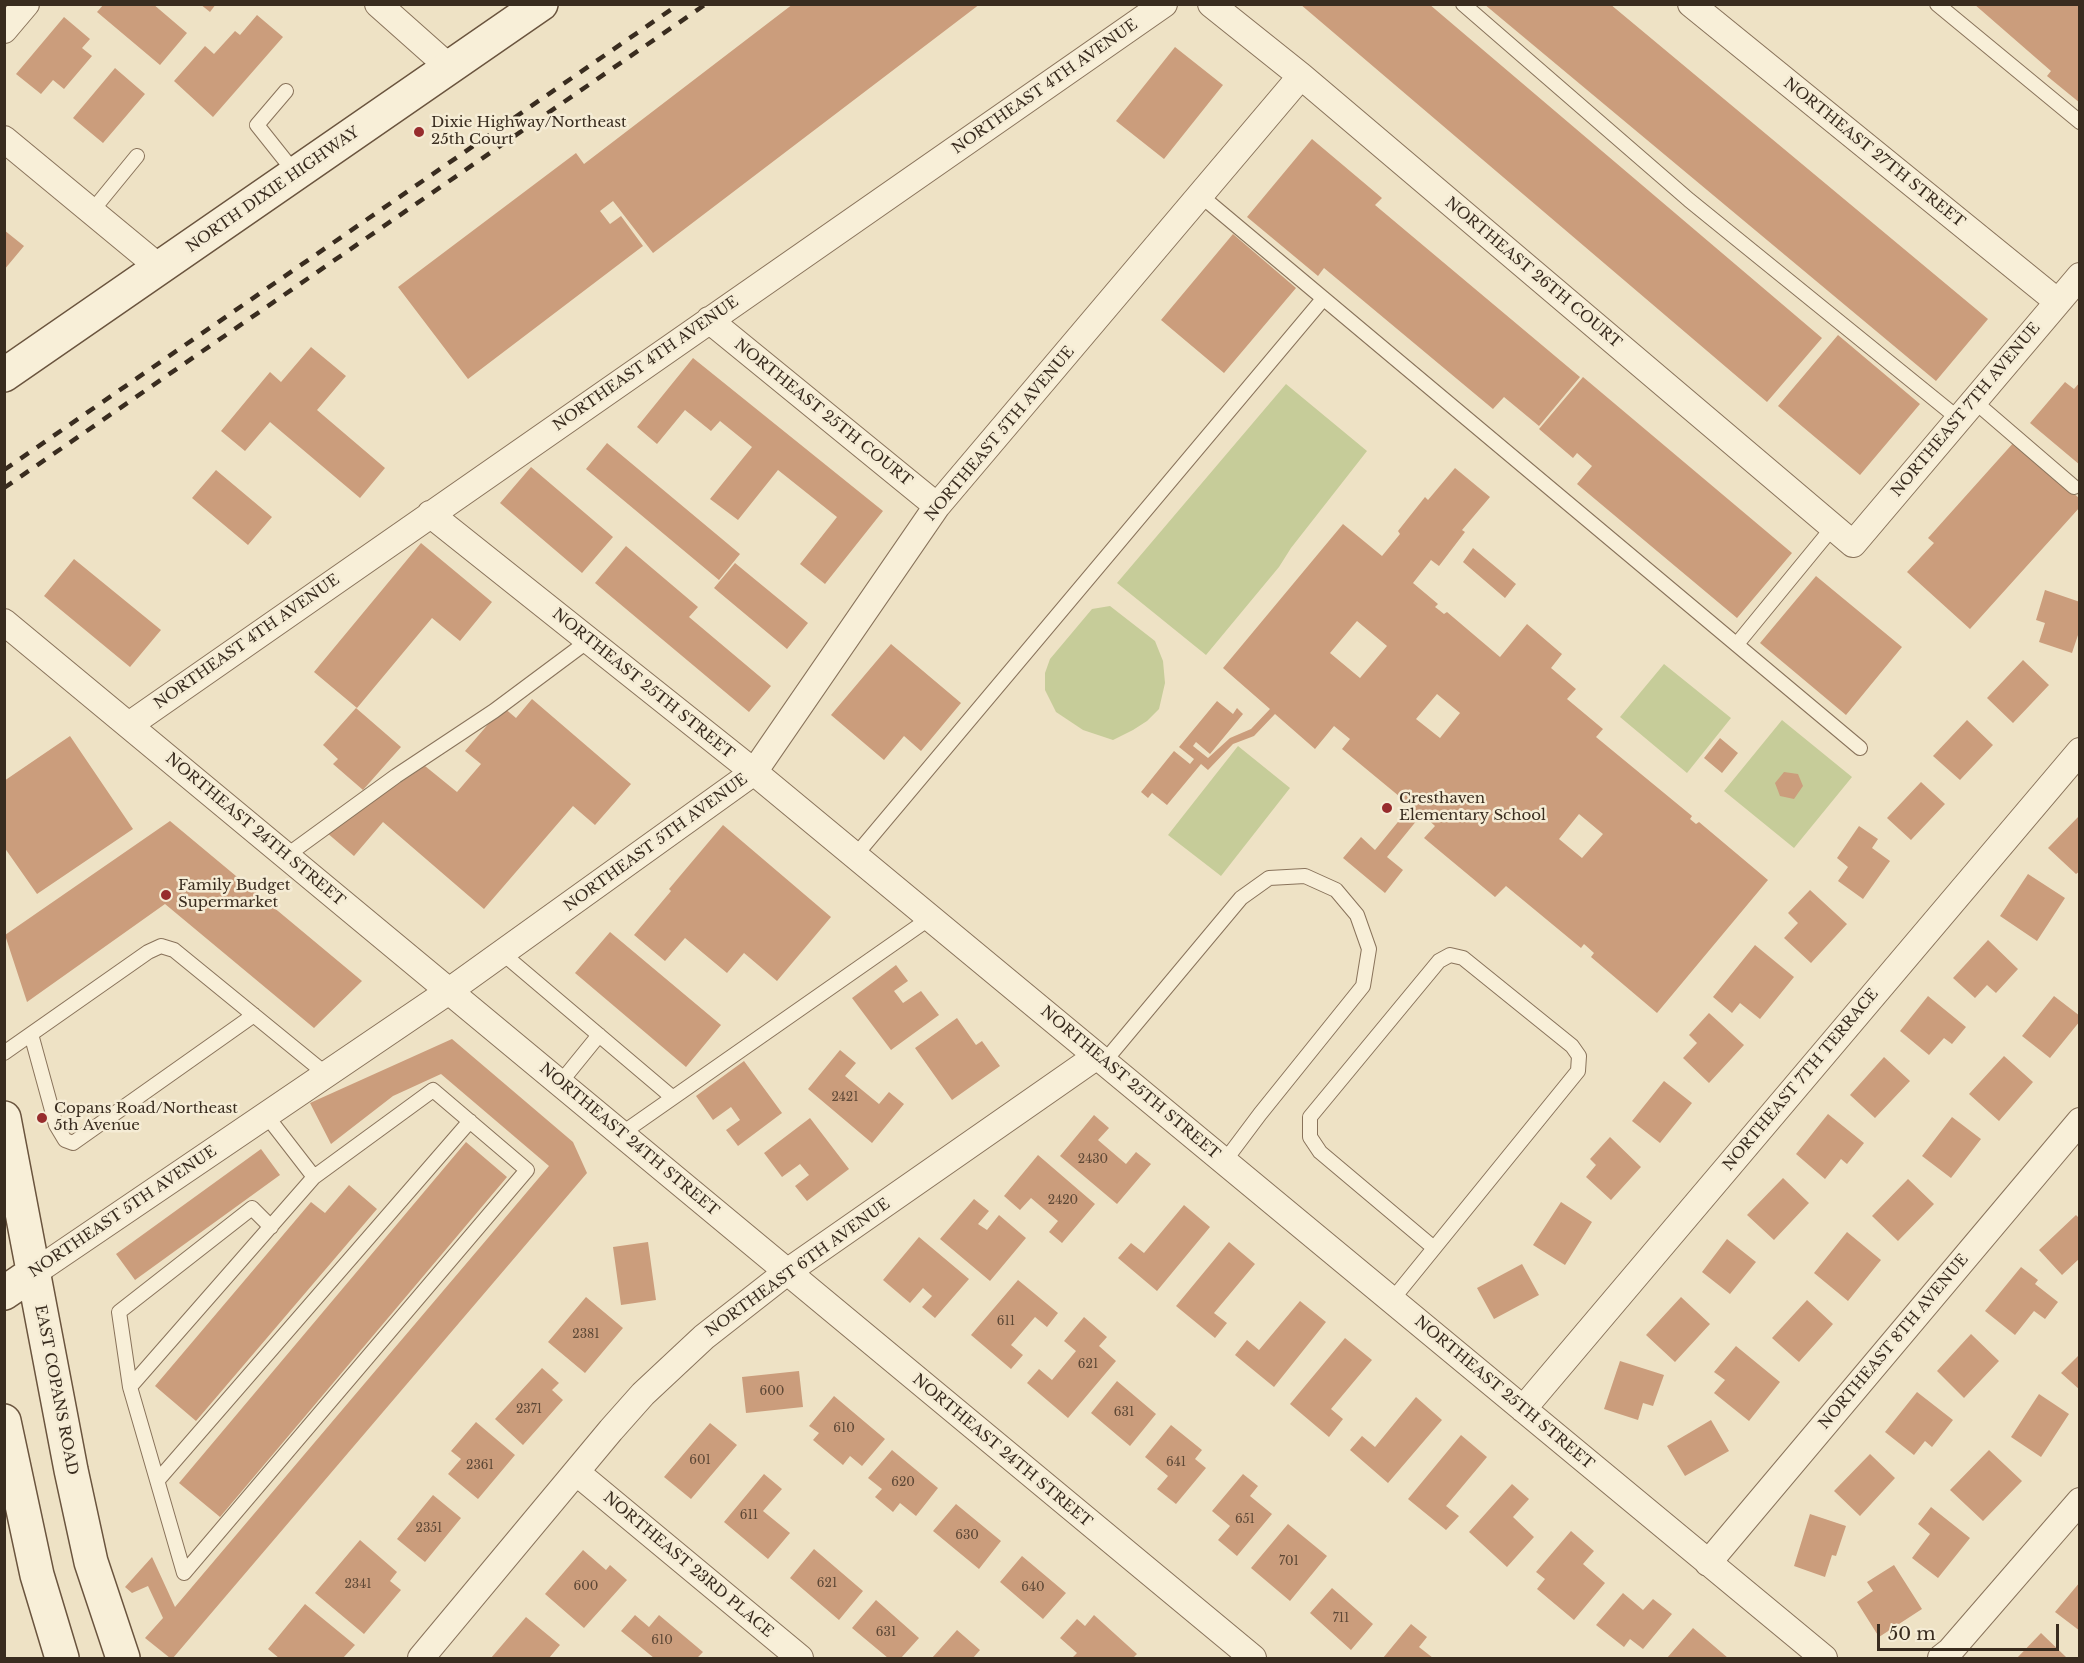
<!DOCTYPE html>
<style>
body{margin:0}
#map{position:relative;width:2084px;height:1663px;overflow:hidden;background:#eee2c5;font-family:"Libre Baskerville",serif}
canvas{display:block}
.frame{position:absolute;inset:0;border:6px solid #392c1f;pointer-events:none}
.scale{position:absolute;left:1877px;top:1624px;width:182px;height:27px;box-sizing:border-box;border:3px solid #392c1f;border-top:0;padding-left:8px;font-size:18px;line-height:21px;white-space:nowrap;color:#392c1f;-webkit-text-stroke:4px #f5ecd5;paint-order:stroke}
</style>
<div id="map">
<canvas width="2084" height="1663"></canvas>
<div class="frame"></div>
<div class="scale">50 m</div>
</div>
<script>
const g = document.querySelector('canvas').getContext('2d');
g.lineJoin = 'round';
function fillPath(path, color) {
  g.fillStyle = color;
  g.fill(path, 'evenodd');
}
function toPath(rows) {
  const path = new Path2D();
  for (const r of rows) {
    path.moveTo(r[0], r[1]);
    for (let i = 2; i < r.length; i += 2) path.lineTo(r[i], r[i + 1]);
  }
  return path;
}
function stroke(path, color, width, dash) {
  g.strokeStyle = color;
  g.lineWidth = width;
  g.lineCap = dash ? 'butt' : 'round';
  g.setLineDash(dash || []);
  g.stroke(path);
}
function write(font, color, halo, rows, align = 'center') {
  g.font = font + ' "Libre Baskerville",serif';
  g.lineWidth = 5;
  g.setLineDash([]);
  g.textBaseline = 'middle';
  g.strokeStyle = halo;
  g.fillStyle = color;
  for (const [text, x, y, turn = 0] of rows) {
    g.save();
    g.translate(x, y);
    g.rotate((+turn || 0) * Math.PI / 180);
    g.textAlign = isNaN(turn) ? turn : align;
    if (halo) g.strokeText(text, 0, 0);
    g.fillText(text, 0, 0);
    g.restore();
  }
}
const green = toPath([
 [1286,384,1367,451,1291,548,1279,567,1206,655,1117,583],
 [1110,606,1155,641,1163,661,1165,683,1159,709,1147,721,1133,730,1113,740,1083,730,1056,712,1045,690,1045,673,1050,659,1092,609],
 [1664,664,1731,718,1687,773,1620,717],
 [1782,720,1852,777,1794,848,1724,791],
 [1238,746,1290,788,1221,876,1168,835]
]);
const building = toPath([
 [104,4,153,4,187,33,160,65,97,12],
 [200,4,216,4,210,12],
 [793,4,980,4,653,253,613,201,600,211,610,224,621,216,643,246,468,379,398,287,576,153,584,164],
 [1300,4,1429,4,1822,338,1767,402],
 [1484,4,1610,4,1988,319,1936,381],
 [1974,4,2080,4,2080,103,2047,76,2051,71],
 [257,15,283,37,213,117,174,81,205,46,214,54,235,31,240,35],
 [64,17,90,39,82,48,92,56,64,89,53,80,41,94,16,74],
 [1175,47,1223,85,1164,159,1116,121],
 [115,68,145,94,103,143,73,118],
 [1312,139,1382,198,1375,205,1580,377,1539,426,1504,397,1493,409,1324,268,1318,276,1247,217],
 [4,230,24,246,4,270],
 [1233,234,1296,288,1224,373,1161,320],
 [1838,335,1920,404,1860,475,1778,406],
 [311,347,346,376,317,410,385,468,360,498,270,422,245,451,221,431,270,372,281,382],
 [693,358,883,511,825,584,800,564,837,517,778,470,738,520,710,499,752,447,720,421,711,431,685,410,657,444,637,427],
 [1583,377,1792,553,1737,618,1577,484,1592,466,1577,453,1573,458,1539,429],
 [2065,382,2074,389,2080,382,2080,465,2030,423],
 [2015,441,2080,499,2080,507,1970,629,1907,572,1934,543,1928,538],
 [607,443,740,554,719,580,586,469],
 [531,467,613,537,582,573,500,503],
 [1455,468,1490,497,1462,530,1465,532,1439,566,1431,560,1413,583,1438,604,1435,607,1439,610,1444,614,1447,612,1500,657,1527,624,1562,654,1551,668,1576,689,1567,699,1603,729,1596,737,1692,816,1690,819,1696,824,1699,822,1768,880,1657,1013,1591,957,1594,953,1584,944,1581,948,1506,886,1495,897,1424,838,1435,826,1422,814,1387,857,1403,870,1385,893,1343,858,1361,837,1375,850,1411,806,1342,749,1350,739,1334,726,1315,749,1275,714,1254,736,1233,744,1208,770,1201,764,1167,805,1152,793,1148,798,1141,792,1174,751,1190,764,1194,759,1179,747,1217,701,1233,714,1237,708,1243,714,1210,754,1196,742,1193,746,1208,758,1230,738,1251,729,1270,709,1223,668,1343,524,1382,556,1400,534,1398,531,1425,497,1428,500],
 [1357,621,1387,646,1360,678,1330,653],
 [1437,694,1460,713,1440,738,1416,719],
 [1579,814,1603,834,1582,858,1559,839],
 [216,470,272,517,248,545,192,498],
 [421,543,492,602,460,641,432,618,357,708,314,672],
 [626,546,698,607,689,617,771,686,749,712,595,583],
 [1473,548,1516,584,1505,598,1463,562],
 [74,559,161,630,130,667,44,596],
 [735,563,808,623,787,649,714,588],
 [1816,576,1902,647,1846,715,1760,643],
 [2045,590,2080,602,2080,629,2072,653,2039,642,2045,623,2036,620],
 [891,644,961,703,921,751,904,736,884,760,831,715],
 [2023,660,2049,685,2013,723,1987,698],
 [532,699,631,784,595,825,573,806,484,909,383,822,354,856,326,832,425,766,457,792,481,764,465,751,503,707,516,718],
 [356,708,401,747,363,790,333,764,338,759,323,745],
 [1967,720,1993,745,1960,780,1933,756],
 [70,736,133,829,37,894,4,847,4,781],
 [1720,738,1738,753,1722,773,1704,758],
 [1784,772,1798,774,1803,786,1794,799,1780,796,1775,783],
 [1921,782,1945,804,1911,840,1887,818],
 [2080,815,2080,871,2076,874,2048,848],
 [170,821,362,981,314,1028,165,904,27,1002,5,935],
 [723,825,831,917,777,981,744,953,727,973,685,938,665,961,634,935,671,891,669,889],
 [1859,826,1878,839,1872,848,1890,861,1863,899,1838,881,1848,867,1837,858],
 [2028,874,2065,898,2037,941,2000,916],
 [1810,890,1847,924,1811,963,1784,938,1798,923,1788,913],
 [610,932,721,1025,686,1067,575,973],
 [1988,940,2018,969,1996,993,1987,985,1975,998,1953,978],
 [1755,945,1794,977,1760,1019,1740,1003,1732,1013,1713,997],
 [896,965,908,981,894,991,903,1003,921,991,939,1015,891,1050,852,998],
 [1928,996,1966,1027,1952,1044,1944,1038,1929,1055,1900,1031],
 [2054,996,2080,1016,2080,1021,2050,1058,2022,1036],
 [1709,1013,1744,1045,1709,1083,1683,1058,1697,1043,1689,1035],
 [957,1018,976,1045,982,1041,1000,1066,952,1100,915,1048],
 [452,1039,573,1142,587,1173,173,1658,170,1658,145,1638,163,1618,148,1586,132,1593,125,1587,152,1557,175,1607,549,1166,441,1074,393,1096,331,1144,310,1103],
 [840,1050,856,1063,845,1076,879,1104,889,1092,904,1104,872,1143,808,1089],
 [2004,1056,2033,1082,1999,1121,1969,1094],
 [1884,1057,1910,1081,1875,1118,1850,1095],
 [744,1061,782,1113,738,1146,726,1130,740,1120,731,1107,713,1120,696,1096],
 [1664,1081,1692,1103,1660,1143,1632,1121],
 [1828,1114,1864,1143,1847,1164,1841,1159,1825,1179,1796,1154],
 [1094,1115,1109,1128,1098,1140,1126,1164,1136,1152,1151,1164,1117,1204,1060,1156],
 [1952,1117,1981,1139,1951,1178,1922,1156],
 [810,1118,849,1169,807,1201,795,1186,809,1175,800,1164,782,1177,764,1153],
 [1610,1137,1641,1167,1611,1200,1586,1177,1596,1165,1590,1159],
 [466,1142,507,1177,220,1517,179,1483],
 [261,1149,280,1175,135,1280,116,1254],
 [1038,1155,1095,1204,1062,1243,1049,1232,1058,1221,1031,1198,1020,1210,1004,1196],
 [1783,1178,1809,1203,1774,1240,1747,1215],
 [1908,1179,1934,1204,1898,1241,1872,1216],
 [349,1185,377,1209,196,1421,155,1386,311,1202,325,1213],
 [974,1199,989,1211,978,1224,987,1230,999,1215,1026,1238,990,1281,940,1239],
 [1561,1202,1592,1222,1565,1265,1533,1245],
 [1184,1205,1210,1227,1157,1291,1118,1258,1131,1243,1144,1253],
 [2076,1215,2080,1219,2080,1258,2062,1275,2039,1250],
 [1847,1232,1881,1260,1848,1301,1814,1273],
 [919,1237,969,1279,935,1318,922,1307,932,1296,923,1288,910,1303,883,1280],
 [1727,1239,1756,1262,1730,1294,1702,1272],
 [648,1242,656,1300,621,1305,613,1247],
 [1229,1242,1255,1264,1214,1313,1227,1323,1215,1338,1176,1306],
 [1522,1264,1539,1295,1494,1319,1477,1288],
 [2021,1267,2038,1280,2035,1284,2058,1302,2045,1319,2034,1311,2015,1335,1985,1311],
 [1018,1280,1058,1313,1047,1327,1035,1317,1011,1345,1023,1355,1011,1369,971,1335],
 [586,1297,623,1328,585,1373,548,1342],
 [1681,1297,1710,1324,1675,1362,1646,1335],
 [1807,1300,1833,1324,1799,1362,1772,1338],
 [1300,1301,1326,1322,1274,1387,1235,1355,1247,1340,1259,1350],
 [1084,1317,1107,1337,1099,1346,1116,1361,1068,1418,1027,1383,1039,1369,1052,1380,1076,1351,1064,1341],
 [1971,1334,1999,1361,1964,1398,1937,1371],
 [1345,1338,1372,1360,1331,1409,1343,1419,1329,1437,1290,1404],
 [1736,1346,1780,1382,1749,1421,1714,1393,1725,1380,1714,1372],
 [2080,1354,2080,1390,2061,1373],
 [1620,1361,1664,1375,1653,1406,1643,1403,1638,1420,1604,1409],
 [542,1368,559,1383,552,1390,563,1400,523,1445,495,1419],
 [799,1371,803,1407,746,1413,742,1377],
 [1117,1381,1156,1414,1130,1446,1091,1413],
 [1917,1392,1953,1420,1932,1447,1925,1441,1914,1455,1885,1432],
 [2039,1394,2069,1414,2041,1457,2011,1437],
 [834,1396,885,1439,862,1466,850,1456,843,1465,813,1440,819,1433,809,1426],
 [1416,1397,1442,1420,1388,1483,1350,1450,1362,1436,1375,1447],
 [1711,1420,1729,1451,1685,1476,1667,1446],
 [476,1422,515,1455,478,1499,448,1474,461,1459,451,1451],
 [710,1423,737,1445,691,1499,664,1477],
 [1171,1425,1202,1450,1195,1459,1206,1468,1176,1504,1157,1489,1168,1476,1145,1457],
 [1461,1435,1487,1457,1446,1506,1459,1516,1446,1530,1408,1499],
 [892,1450,938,1488,916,1516,900,1503,893,1512,875,1497,882,1489,868,1478],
 [1989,1450,2022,1481,1983,1521,1950,1490],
 [1870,1454,1895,1478,1860,1516,1834,1491],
 [764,1474,782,1489,763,1511,790,1533,768,1559,724,1522],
 [1243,1474,1258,1486,1250,1496,1272,1514,1237,1556,1218,1540,1230,1526,1212,1511],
 [1512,1484,1529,1499,1513,1517,1534,1537,1507,1567,1469,1532],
 [433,1495,461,1518,425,1562,397,1539],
 [956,1504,1001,1541,979,1569,933,1531],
 [1931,1507,1970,1538,1938,1578,1912,1558,1930,1534,1918,1524],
 [1810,1514,1846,1526,1836,1556,1832,1555,1825,1577,1794,1566],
 [1288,1524,1327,1556,1290,1601,1251,1568],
 [1571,1531,1594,1551,1583,1564,1605,1583,1574,1620,1537,1589,1545,1579,1536,1572],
 [360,1540,397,1572,390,1581,401,1590,364,1634,315,1593],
 [814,1549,863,1591,839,1620,790,1578],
 [583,1550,606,1570,610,1565,627,1580,584,1628,545,1594],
 [1022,1556,1066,1593,1043,1619,1000,1582],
 [1894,1565,1922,1609,1879,1637,1857,1602,1873,1591,1867,1582],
 [2080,1582,2080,1631,2055,1612],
 [1332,1588,1373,1624,1351,1650,1310,1613],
 [1623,1593,1643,1610,1653,1599,1672,1614,1643,1649,1630,1639,1624,1647,1596,1625],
 [876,1600,919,1638,901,1658,888,1658,852,1628],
 [305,1604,355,1645,343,1658,279,1658,268,1649],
 [635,1615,649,1627,659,1615,703,1652,697,1658,654,1658,621,1631],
 [1094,1615,1137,1654,1133,1658,1072,1658,1077,1653,1060,1638,1077,1619,1085,1626],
 [526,1617,560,1645,549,1658,491,1658],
 [1411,1624,1427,1637,1419,1647,1433,1658,1383,1658],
 [1693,1628,1728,1658,1667,1658],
 [957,1630,980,1650,973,1658,932,1658],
 [2041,1633,2066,1657,2064,1658,2017,1658]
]);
const lane = toPath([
 [1463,4,1689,200,1959,419],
 [1937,4,2080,122],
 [286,91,257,125,296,174],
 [1200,195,1860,748],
 [92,211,137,156],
 [1974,401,2074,487],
 [1737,644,1833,527],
 [286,856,396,776,494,711,588,641],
 [855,856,1323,299],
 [502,953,672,1097],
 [31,1034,56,1125,65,1140,73,1143,254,1015],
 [4,1053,148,952,161,946,174,950,326,1074],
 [1104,1062,1241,898,1269,878,1305,876,1336,890,1357,915,1369,949,1363,986,1260,1114,1224,1162],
 [560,1083,599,1035],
 [266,1115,314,1177,433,1090,527,1170,184,1573,130,1387,314,1177],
 [621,1134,930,918],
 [1392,1300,1578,1071,1579,1056,1572,1046,1463,958,1450,955,1439,961,1310,1117,1310,1137,1320,1152,1434,1248],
 [130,1387,119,1312,252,1208,271,1227],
 [158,1480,470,1121]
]);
const street = toPath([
 [378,4,450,68],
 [1211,4,1301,76,1853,544,2080,276],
 [1691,4,2058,302],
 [4,30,26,4],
 [4,139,160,268],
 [709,320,937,506],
 [430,514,754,772,1824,1658],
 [4,622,1253,1658],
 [129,725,1164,4],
 [35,1272,449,991,754,772,937,506,1301,76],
 [1523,1409,2080,751],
 [576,1472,800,1658],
 [1708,1563,2080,1121],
 [421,1658,611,1430,643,1394,704,1337,787,1272,1097,1056],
 [1941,1658,1950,1651,2080,1501]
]);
const secondary = toPath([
 [4,375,541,4],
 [4,1118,71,1470,91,1562,123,1658],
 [4,1293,35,1272],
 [4,1421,37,1575,62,1658]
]);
const rail = toPath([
 [4,470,679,4],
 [4,488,706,4]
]);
const markers = [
 [419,132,6,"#972c2d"],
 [1387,808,6,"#972c2d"],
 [166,895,6,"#972c2d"],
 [42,1118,6,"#972c2d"]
];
const numberNames = [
 ["2421",845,1098],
 ["2430",1093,1160],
 ["2420",1063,1201],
 ["611",1006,1322],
 ["2381",586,1335],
 ["621",1088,1365],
 ["600",772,1392],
 ["2371",529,1410],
 ["631",1124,1413],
 ["610",844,1429],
 ["601",700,1461],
 ["641",1176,1463],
 ["2361",480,1466],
 ["620",903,1483],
 ["611",749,1516],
 ["651",1245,1520],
 ["2351",429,1529],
 ["630",967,1536],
 ["701",1289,1562],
 ["621",827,1584],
 ["2341",358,1585],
 ["600",586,1587],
 ["640",1033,1588],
 ["711",1341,1619],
 ["631",886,1633],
 ["610",662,1641]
];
const streetNames = [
 ["NORTHEAST 4TH AVENUE",1045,87,-35],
 ["NORTHEAST 27TH STREET",1874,153,39],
 ["NORTH DIXIE HIGHWAY",273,190,-35],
 ["NORTHEAST 26TH COURT",1533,273,40],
 ["NORTHEAST 4TH AVENUE",646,364,-35],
 ["NORTHEAST 7TH AVENUE",1966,410,-50],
 ["NORTHEAST 25TH COURT",823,413,39],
 ["NORTHEAST 5TH AVENUE",1000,434,-50],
 ["NORTHEAST 4TH AVENUE",247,642,-35],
 ["NORTHEAST 25TH STREET",643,684,39],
 ["NORTHEAST 24TH STREET",255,830,40],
 ["NORTHEAST 5TH AVENUE",656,843,-36],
 ["NORTHEAST 7TH TERRACE",1801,1080,-50],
 ["NORTHEAST 25TH STREET",1130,1083,40],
 ["NORTHEAST 24TH STREET",629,1140,40],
 ["NORTHEAST 5TH AVENUE",123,1212,-34],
 ["NORTHEAST 6TH AVENUE",798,1268,-36],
 ["NORTHEAST 8TH AVENUE",1894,1342,-50],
 ["EAST COPANS ROAD",56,1390,79],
 ["NORTHEAST 25TH STREET",1504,1393,40],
 ["NORTHEAST 24TH STREET",1002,1451,40],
 ["NORTHEAST 23RD PLACE",688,1565,40]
];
const poiNames = [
 ["Dixie Highway/Northeast",431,123],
 ["25th Court",431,140],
 ["Cresthaven",1399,799],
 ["Elementary School",1399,816],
 ["Family Budget",178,886],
 ["Supermarket",178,903],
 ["Copans Road/Northeast",54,1109],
 ["5th Avenue",54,1126]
];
fillPath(green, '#c6cc99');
fillPath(building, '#cb9d7c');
stroke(lane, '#89735b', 16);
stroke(street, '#89735b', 28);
stroke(secondary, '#6a543e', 36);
stroke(lane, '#f8efd8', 14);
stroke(street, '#f8efd8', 26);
stroke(secondary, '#f8efd8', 33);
stroke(rail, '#392c1f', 4.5, [10, 10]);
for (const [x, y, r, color] of markers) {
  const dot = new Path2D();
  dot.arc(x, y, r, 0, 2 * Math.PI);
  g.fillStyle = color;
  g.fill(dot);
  stroke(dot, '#f5ecd5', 2);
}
write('12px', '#5e4836', null, numberNames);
write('15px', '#392c1f', '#f5ecd5', streetNames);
write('15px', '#392c1f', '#f5ecd5', poiNames, 'left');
</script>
